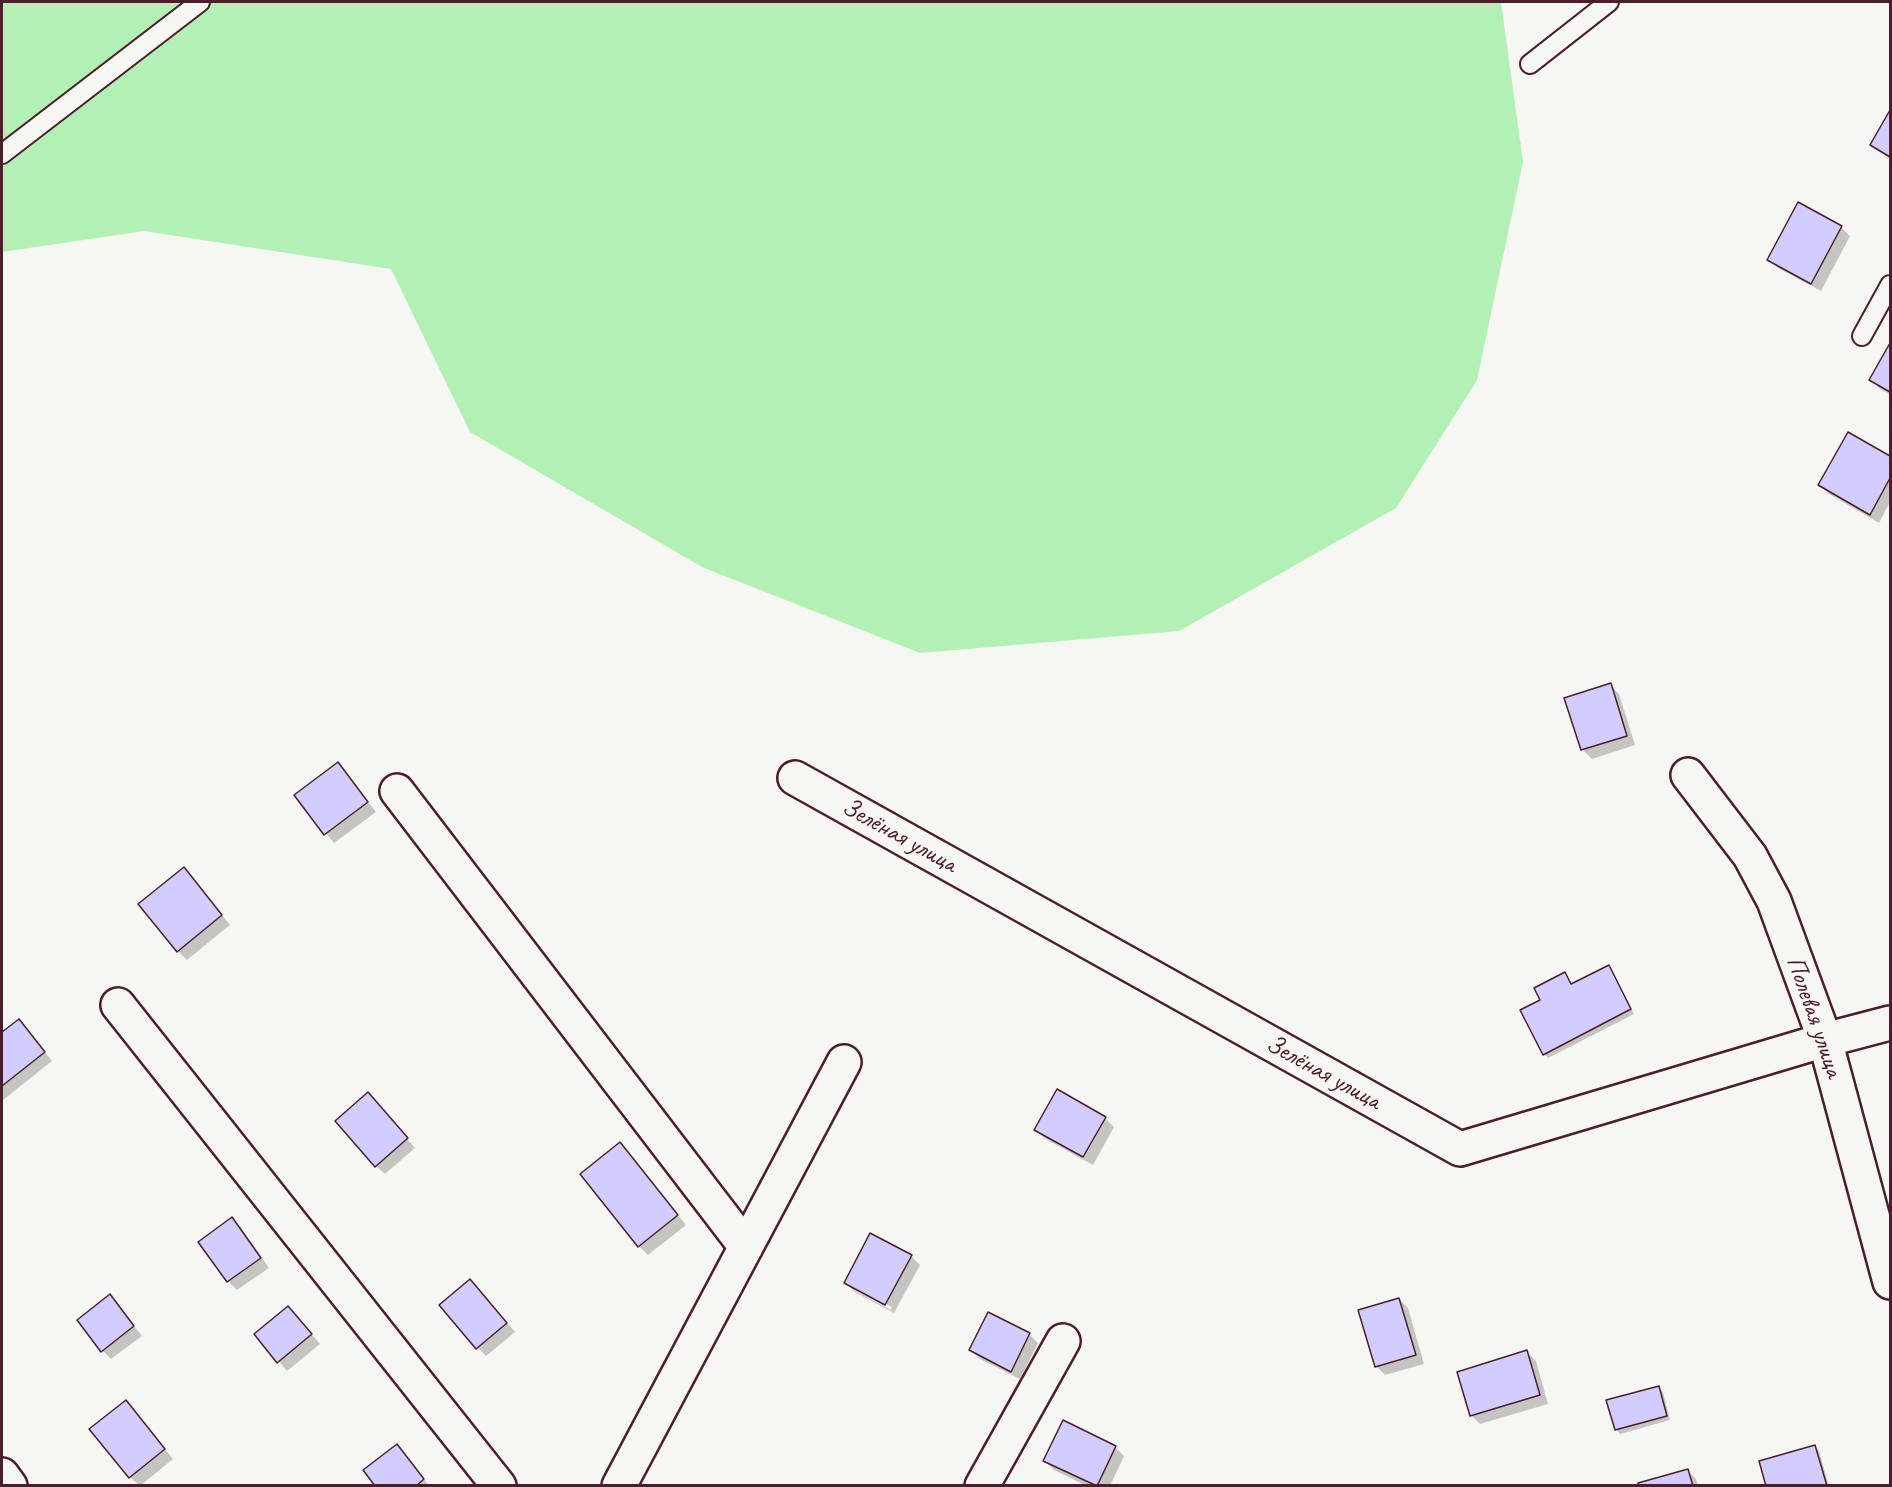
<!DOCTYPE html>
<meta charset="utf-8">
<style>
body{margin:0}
#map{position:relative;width:1892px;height:1487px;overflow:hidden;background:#f6f6f2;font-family:Caveat,sans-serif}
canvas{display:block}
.frame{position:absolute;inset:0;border:3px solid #4a1f2b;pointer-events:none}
</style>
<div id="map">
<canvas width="1892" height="1487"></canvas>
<div class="frame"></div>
</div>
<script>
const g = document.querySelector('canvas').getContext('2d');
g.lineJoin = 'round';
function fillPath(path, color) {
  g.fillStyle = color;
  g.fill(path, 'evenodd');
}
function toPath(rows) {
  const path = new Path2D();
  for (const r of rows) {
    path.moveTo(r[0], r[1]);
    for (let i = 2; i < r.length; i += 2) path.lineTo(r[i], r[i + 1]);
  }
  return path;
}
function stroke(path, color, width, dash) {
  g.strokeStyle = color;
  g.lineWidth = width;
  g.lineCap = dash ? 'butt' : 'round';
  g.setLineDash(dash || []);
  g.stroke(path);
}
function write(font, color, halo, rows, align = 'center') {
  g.font = font + ' Caveat,sans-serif';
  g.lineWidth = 4.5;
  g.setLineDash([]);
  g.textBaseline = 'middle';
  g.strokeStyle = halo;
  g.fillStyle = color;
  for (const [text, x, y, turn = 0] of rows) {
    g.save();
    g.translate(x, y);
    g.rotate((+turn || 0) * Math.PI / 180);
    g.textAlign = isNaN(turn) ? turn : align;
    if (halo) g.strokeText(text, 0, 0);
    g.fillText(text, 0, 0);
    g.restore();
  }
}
const green = toPath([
 [2,2,1501,2,1523,162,1477,380,1396,508,1179,631,920,653,702,567,470,432,391,269,144,231,2,252]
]);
const shadow = toPath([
 [1890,113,1890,159,1872,145],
 [1799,204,1841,227,1850,236,1821,291,1778,268,1769,259],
 [1890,346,1890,395,1880,389,1871,380],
 [1848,434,1890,458,1890,502,1879,523,1829,494,1820,485],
 [1610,685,1619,694,1635,745,1592,759,1583,750,1566,699],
 [338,764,376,812,334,843,296,796],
 [192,878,230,925,187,960,178,951],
 [1608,967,1612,971,1634,1014,1548,1058,1544,1054,1542,1000,1565,974,1573,985],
 [19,1021,52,1061,3,1100,2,1034],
 [376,1103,415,1148,385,1174,376,1166],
 [1105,1118,1114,1127,1093,1165,1044,1138,1035,1129],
 [620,1144,686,1225,648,1255,639,1246],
 [232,1219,241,1228,269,1268,237,1290,228,1281,200,1242],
 [911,1256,920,1265,894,1313,855,1292,846,1283],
 [854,1287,892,1307,891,1310,854,1290],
 [479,1290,515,1332,486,1356,478,1348],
 [110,1296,142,1336,111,1359,103,1351],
 [1399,1299,1408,1308,1424,1364,1385,1375,1376,1366],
 [297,1317,320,1344,287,1371,256,1335],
 [1029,1334,1038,1343,1020,1379,980,1359,971,1350],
 [1527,1352,1536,1361,1548,1404,1480,1424,1471,1415],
 [1658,1388,1663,1392,1670,1420,1620,1434,1616,1429],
 [134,1411,173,1459,140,1486,130,1477],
 [397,1446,406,1455,429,1486,376,1486],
 [1115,1447,1124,1456,1110,1486,1087,1486,1054,1470,1045,1461],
 [1815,1447,1819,1451,1829,1486,1767,1486],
 [1687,1470,1696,1479,1698,1486,1640,1486]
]);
const building = toPath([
 [1890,110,1890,157,1870,145,1890,110],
 [1798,202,1842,226,1811,284,1767,260,1798,202],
 [1890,343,1890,392,1869,380,1890,343],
 [1848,432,1890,456,1890,478,1870,515,1818,485,1848,432],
 [1611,683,1627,736,1581,750,1564,698,1611,683],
 [338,762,368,802,324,835,294,795,338,762],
 [184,867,222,915,177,952,138,904,184,867],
 [1609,965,1631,1009,1543,1055,1520,1010,1540,1000,1534,988,1565,972,1571,984,1609,965],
 [19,1019,45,1052,2,1086,2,1032,19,1019],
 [1057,1089,1106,1117,1083,1157,1034,1130,1057,1089],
 [368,1092,408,1138,375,1167,335,1121,368,1092],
 [620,1142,678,1215,638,1247,580,1174,620,1142],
 [232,1217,261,1258,227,1282,198,1242,232,1217],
 [870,1233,912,1255,885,1305,844,1283,870,1233],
 [470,1279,507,1323,476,1349,439,1305,470,1279],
 [110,1294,134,1326,101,1352,77,1320,110,1294],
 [1399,1298,1416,1355,1375,1367,1358,1310,1399,1298],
 [288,1306,312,1334,277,1363,254,1334,288,1306],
 [988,1312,1030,1333,1011,1372,969,1350,988,1312],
 [1527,1350,1540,1395,1470,1416,1457,1372,1527,1350],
 [1659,1386,1667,1416,1615,1430,1606,1400,1659,1386],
 [126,1400,165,1449,129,1478,89,1429,126,1400],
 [1063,1420,1116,1446,1097,1486,1043,1461,1063,1420],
 [397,1444,424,1479,416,1486,375,1486,363,1470,397,1444],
 [1815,1445,1827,1486,1766,1486,1759,1461,1815,1445],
 [1688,1469,1693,1486,1638,1486,1638,1483,1688,1469]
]);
const service = toPath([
 [1530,64,1609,2],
 [2,154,200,2],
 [1862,336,1890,285]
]);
const minor = toPath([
 [1688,775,1750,856,1774,901,1825,1040,1890,1282],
 [795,778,1460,1149,1825,1040,1890,1023],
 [397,791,746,1247],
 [118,1005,499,1486],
 [2,1475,10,1486],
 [619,1486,844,1062],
 [982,1486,1063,1341]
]);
const streetNames = [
 ["Зелёная улица",899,836,29],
 ["Полевая улица",1814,1017,71],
 ["Зелёная улица",1323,1073,29]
];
fillPath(green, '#b3f0b6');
fillPath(shadow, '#0003');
fillPath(building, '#d2ccff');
stroke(building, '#4a1f2b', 1.5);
stroke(service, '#4a1f2b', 22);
stroke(minor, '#4a1f2b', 38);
stroke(service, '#f6f6f2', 18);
stroke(minor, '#f6f6f2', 33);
write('26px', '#4a1f2b', '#f6f6f2', streetNames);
</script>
